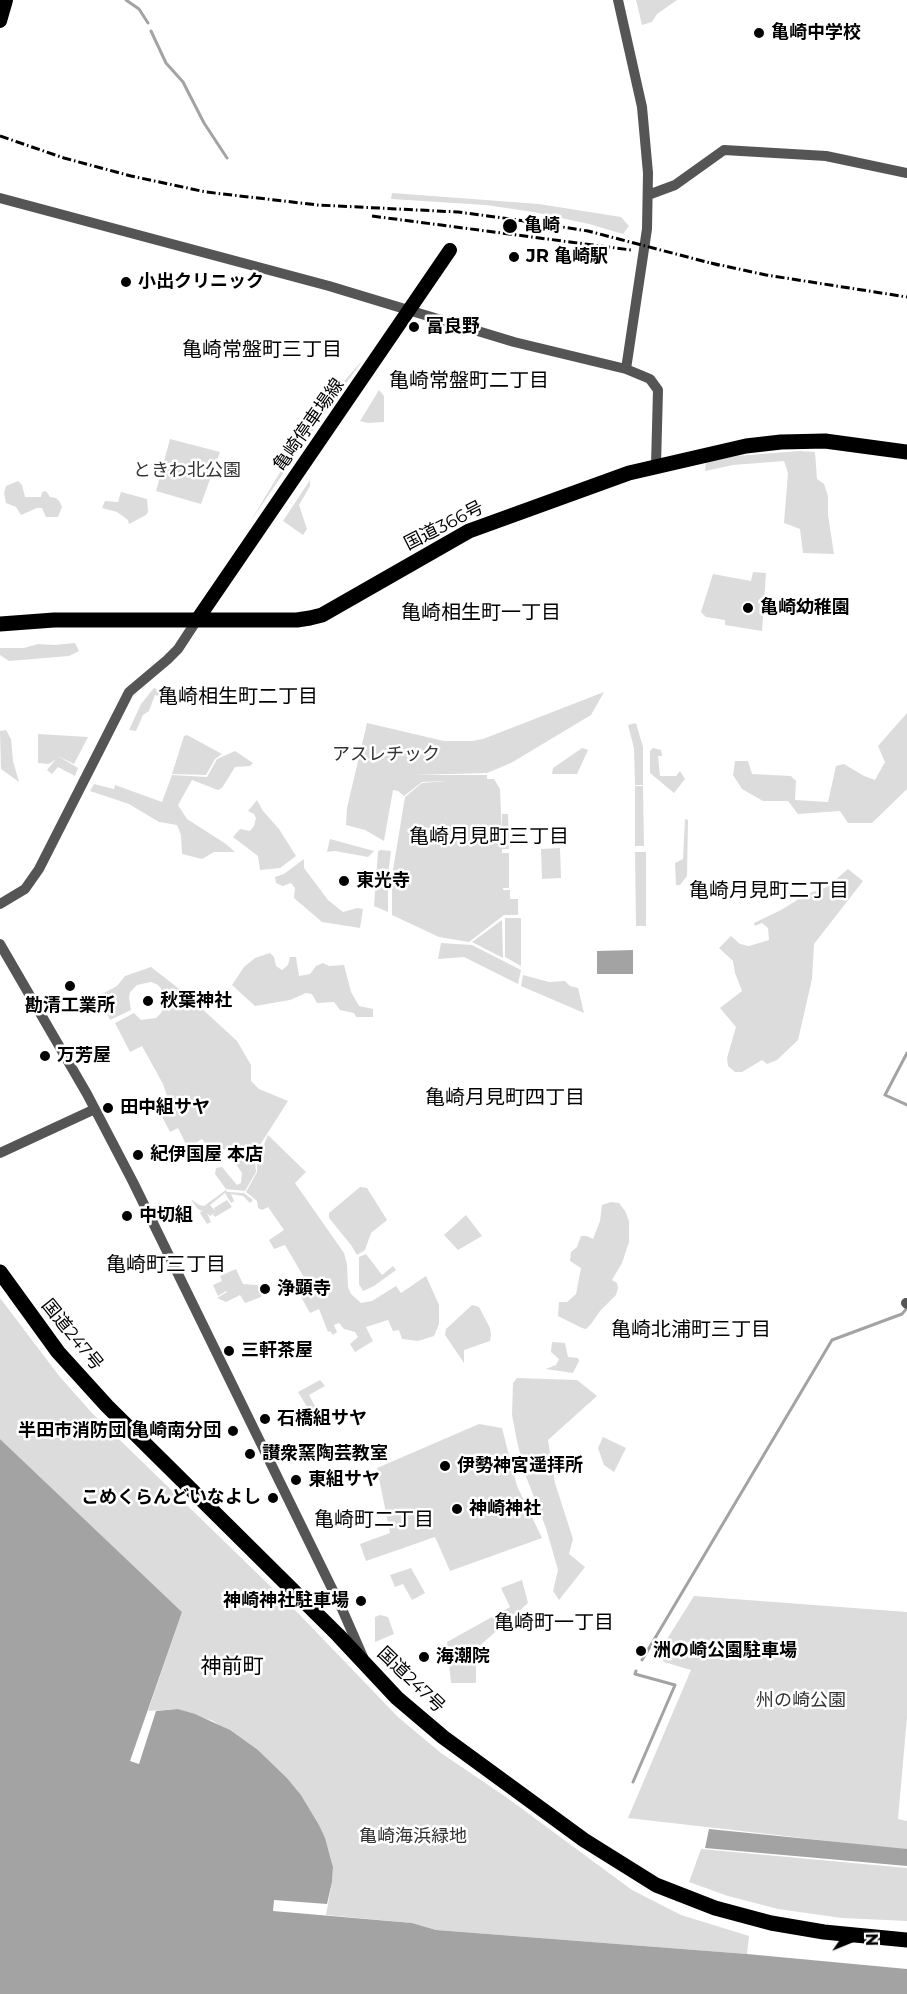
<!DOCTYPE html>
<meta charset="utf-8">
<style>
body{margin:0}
#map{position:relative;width:907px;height:1994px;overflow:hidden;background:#fff;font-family:Montserrat,sans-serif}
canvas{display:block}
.north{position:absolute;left:823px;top:1910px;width:60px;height:60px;-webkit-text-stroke:4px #fff;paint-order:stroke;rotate:89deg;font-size:16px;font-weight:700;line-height:24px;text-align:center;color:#000}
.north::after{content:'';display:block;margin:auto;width:21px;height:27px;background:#000;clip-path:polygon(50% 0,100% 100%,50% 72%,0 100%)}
</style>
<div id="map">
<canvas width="907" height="1994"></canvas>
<div class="north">N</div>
</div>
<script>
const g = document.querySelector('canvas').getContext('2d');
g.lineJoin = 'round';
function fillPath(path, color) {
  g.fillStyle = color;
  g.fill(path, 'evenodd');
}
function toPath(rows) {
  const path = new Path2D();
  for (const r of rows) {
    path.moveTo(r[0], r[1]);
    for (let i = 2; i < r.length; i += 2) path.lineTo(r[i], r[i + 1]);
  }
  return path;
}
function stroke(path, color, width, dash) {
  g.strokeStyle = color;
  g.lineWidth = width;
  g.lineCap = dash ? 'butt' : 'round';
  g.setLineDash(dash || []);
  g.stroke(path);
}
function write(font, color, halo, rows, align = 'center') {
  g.font = font + ' Montserrat,"Noto Sans JP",sans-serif';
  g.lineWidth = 5;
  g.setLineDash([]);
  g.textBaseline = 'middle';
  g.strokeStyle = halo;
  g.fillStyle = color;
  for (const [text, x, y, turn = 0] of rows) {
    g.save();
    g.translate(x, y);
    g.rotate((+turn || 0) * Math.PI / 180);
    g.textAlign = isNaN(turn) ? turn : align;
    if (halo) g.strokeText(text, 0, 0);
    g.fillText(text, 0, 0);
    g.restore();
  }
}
const green = toPath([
 [636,0,677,0,657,14,652,22,642,25],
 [392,193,539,204,621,217,629,226,623,234,589,224,533,212,486,205,391,199],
 [360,363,361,363,337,395,250,522,282,469,333,394],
 [379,390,384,396,384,422,368,423,360,421],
 [170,439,220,452,201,504,156,491],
 [800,451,815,452,817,479,824,484,828,496,828,515,834,554,803,553,800,529,784,523,788,473,784,461,733,465,705,471,706,462,736,456],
 [310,480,310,486,299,505,307,529,303,535,283,521],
 [18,481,22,485,25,497,41,497,42,492,46,491,50,497,56,498,60,502,62,507,58,517,46,517,42,508,37,508,21,515,16,507,6,503,4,493,6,486],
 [121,492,147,499,148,512,146,515,129,524,128,520,117,512,102,508,105,501,118,502],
 [753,572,766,573,762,631,725,625,725,620,706,617,701,612,713,574,751,581],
 [75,643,79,651,69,656,9,661,0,655,0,648,24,648,38,644,54,645],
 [154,688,165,692,164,697,155,695,149,711,143,715,136,731,129,730,141,704],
 [604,692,591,715,511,763,487,773,414,775,487,775,487,779,494,779,500,789,502,838,502,814,508,814,509,849,502,849,502,853,509,853,509,888,503,888,503,890,510,890,510,899,518,899,518,915,504,915,469,942,439,937,392,915,392,876,405,797,422,783,447,781,422,782,404,796,398,791,393,790,384,841,365,830,346,825,347,808,367,723,444,741,472,741,483,739],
 [907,713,907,789,872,823,848,823,840,811,798,814,788,801,763,801,742,789,733,775,735,761,748,761,752,774,791,776,796,781,795,800,828,802,836,766,844,764,864,776,875,780,885,762,878,746],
 [636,723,643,747,643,785,635,785,634,748,628,725],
 [6,730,11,739,13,761,19,782,1,769,0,731],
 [38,734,88,737,74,764,58,756,78,768,75,776,58,767,52,774,47,770,56,759,49,764,38,763],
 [187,735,222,754,215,759,206,775,172,774,184,736],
 [582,748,588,750,577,774,552,774,553,768],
 [653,748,661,750,662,756,658,756,660,776,676,776,680,771,685,779,674,793,650,773,650,751],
 [235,751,253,763,250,766,235,767,222,788,218,790,192,780,178,805,187,819,226,844,235,852,214,852,202,859,182,854,181,835,177,825,159,822,129,804,90,791,94,784,114,789,115,785,162,802,172,775,207,777,217,759],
 [635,786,643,786,644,846,635,846],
 [257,800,263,811,279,829,296,856,280,868,260,870,258,856,233,837,240,829,250,831,254,826,256,818,254,814,248,811],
 [685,819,688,820,687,876,680,885,676,885,675,863,683,859],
 [330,839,374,851,368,857,335,851,327,852],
 [560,848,561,878,542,879,541,849],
 [381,850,391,851,388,875,388,912,374,906,378,851],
 [635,852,646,852,646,926,636,926],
 [304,859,304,868,328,900,343,912,357,908,363,909,360,928,322,922,294,898,295,888,291,883,283,886,276,883,275,877,284,874],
 [848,869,863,881,814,944,812,979,798,1040,777,1060,767,1064,762,1060,742,1072,735,1072,728,1066,727,1058,736,1027,720,1008,742,991,735,973,733,961,719,948,731,936,740,944,749,946,769,940,768,928,762,923,755,926,754,923,781,910,807,894,827,887],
 [505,918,521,918,521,966,505,957],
 [502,920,503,958,472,942],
 [441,943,472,945,521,970,518,984,464,957,438,959],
 [270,953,274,957,276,966,282,970,288,965,290,957,296,957,299,976,310,974,316,966,323,963,329,966,344,965,351,992,359,1006,373,1009,373,1017,356,1017,354,1013,340,1010,334,1002,317,1003,312,994,306,993,290,1000,255,1006,232,985,244,967,255,958],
 [151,967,187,995,237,1041,251,1065,251,1081,259,1089,288,1101,260,1145,255,1160,256,1172,245,1191,226,1189,215,1174,216,1168,222,1167,237,1185,241,1183,242,1173,226,1150,218,1147,211,1151,202,1139,188,1148,178,1128,170,1132,158,1109,165,1104,168,1099,163,1084,142,1046,130,1052,115,1023,134,1013,141,1020,156,1018,161,1013,166,1002,162,990,158,985,151,982,137,985,130,992,129,997,131,1010,110,1020,98,996,117,986,125,976],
 [523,975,549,982,565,981,570,986,578,988,584,1013,521,986],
 [268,1135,306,1172,295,1183,344,1253,347,1264,348,1287,351,1294,361,1303,372,1301,396,1286,401,1293,426,1276,439,1305,439,1324,434,1336,418,1341,402,1339,399,1330,393,1331,388,1320,366,1327,373,1341,355,1352,350,1344,358,1337,355,1332,344,1329,339,1323,334,1325,337,1332,333,1335,330,1331,328,1332,319,1309,310,1313,300,1295,309,1286,285,1245,274,1249,269,1240,284,1230,268,1207,262,1210,258,1208,257,1201,246,1192,257,1172,257,1161],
 [360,1187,367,1188,387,1220,371,1233,365,1250,357,1255,351,1245,329,1218,329,1213],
 [226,1190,227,1192,244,1193,253,1200,250,1203,243,1196,231,1194,234,1201,231,1203,225,1193,210,1205,215,1211,214,1208,227,1200,232,1207,215,1217,213,1215,216,1212,210,1216,207,1213,211,1222,207,1224,200,1213,204,1209,201,1211,197,1208,191,1199,199,1205,204,1206],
 [611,1202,619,1203,625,1211,629,1221,629,1242,622,1263,612,1280,617,1283,618,1288,616,1295,600,1311,591,1324,586,1329,582,1328,558,1316,559,1302,567,1302,576,1294,581,1268,570,1261,571,1252,577,1247,581,1236,587,1236,593,1239,600,1221,602,1205],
 [466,1215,482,1236,458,1250,444,1235],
 [366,1254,382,1275,393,1266,396,1270,374,1286,363,1291,359,1284,359,1257],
 [236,1269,243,1284,257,1285,262,1293,261,1297,245,1303,240,1295,226,1302,217,1298,227,1292,226,1291,218,1296,213,1285,222,1281,220,1276],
 [0,1298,60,1377,92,1413,297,1612,398,1717,441,1753,506,1797,632,1890,681,1915,749,1936,747,1954,436,1930,412,1923,326,1915,332,1882,333,1867,329,1852,319,1825,301,1795,287,1778,258,1750,213,1721,178,1709,148,1711,182,1612,0,1439],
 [472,1305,479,1307,490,1328,491,1335,490,1341,464,1350,464,1363,445,1335,446,1329],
 [552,1342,565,1343,568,1357,578,1358,579,1361,573,1373,546,1369,556,1365,559,1359,551,1352],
 [517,1378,577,1380,597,1396,548,1440,555,1483,573,1539,569,1554,585,1567,559,1600,553,1591,558,1570,546,1528,525,1474,517,1441,512,1415,513,1383],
 [320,1380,325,1386,309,1395,321,1417,315,1420,298,1392],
 [479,1424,502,1428,517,1486,542,1538,450,1571,435,1537,366,1561,360,1544,390,1533,377,1468],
 [603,1437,626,1448,614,1472,604,1465,598,1448],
 [411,1568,425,1593,412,1600,403,1584,395,1587,390,1575],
 [522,1580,528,1603,476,1649,476,1683,451,1683,447,1642,510,1607,501,1588],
 [694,1596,907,1612,907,1717,898,1819,907,1821,907,1850,628,1818,691,1670,664,1662,659,1652],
 [380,1615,388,1617,394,1634,375,1642,375,1617],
 [701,1849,907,1868,907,1921,842,1918,778,1909,728,1896,689,1882]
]);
const water = toPath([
 [633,950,633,974,597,974,597,951],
 [0,1439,182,1612,130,1761,139,1764,156,1711,178,1709,195,1714,230,1730,258,1750,287,1778,301,1795,319,1825,325,1838,333,1867,332,1882,327,1904,274,1900,273,1911,412,1923,436,1930,747,1954,907,1969,907,1994,0,1994],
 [709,1829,907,1849,907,1866,705,1848]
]);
const stream = toPath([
 [126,0,139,9,148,23],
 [151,31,166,63,183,82,204,123,227,158],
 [907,1053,885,1095,907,1105],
 [642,1660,832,1340,902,1314,907,1308],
 [633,1782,675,1685,635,1674,636,1671]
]);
const minor = toPath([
 [618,0,642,107,648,173,647,229,626,369],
 [648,195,675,185,724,150,826,156,907,173],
 [0,198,329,286,514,342,626,369,650,379,658,390,656,465],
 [0,904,25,889,39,869,129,692,167,660,178,649,197,620],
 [0,944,87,1094,133,1182,342,1609,363,1657],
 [0,1153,95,1109],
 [906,1303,907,1304]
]);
const major = toPath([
 [0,21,6,0],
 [197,620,450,250]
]);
const highway = toPath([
 [0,624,54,620,297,620,310,618,322,615,469,531,629,473,746,446,781,442,825,441,907,452],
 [0,1272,58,1352,107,1406,338,1635,397,1698,443,1737,584,1840,656,1885,715,1908,771,1923,824,1932,907,1940]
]);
const rail = toPath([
 [0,136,64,158,131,176,206,192,318,205,458,212,511,219,588,231,718,265],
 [372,216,631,250],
 [711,263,766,275,907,297]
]);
const markers = [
 [759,33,6,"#000"],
 [510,226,8,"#000"],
 [514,257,6,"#000"],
 [126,282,6,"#000"],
 [414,327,6,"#000"],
 [748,608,6,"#000"],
 [344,881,6,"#000"],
 [70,986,6,"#000"],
 [148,1001,6,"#000"],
 [45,1056,6,"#000"],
 [108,1108,6,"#000"],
 [138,1155,6,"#000"],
 [127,1216,6,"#000"],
 [265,1289,6,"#000"],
 [229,1351,6,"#000"],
 [265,1419,6,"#000"],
 [233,1431,6,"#000"],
 [250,1454,6,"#000"],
 [445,1466,6,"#000"],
 [296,1480,6,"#000"],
 [273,1498,6,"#000"],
 [457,1509,6,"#000"],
 [361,1601,6,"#000"],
 [641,1651,6,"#000"],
 [424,1657,6,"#000"]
];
const poiNames = [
 ["亀崎中学校",771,33],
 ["亀崎",524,226],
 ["JR 亀崎駅",526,257],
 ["小出クリニック",138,282],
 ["富良野",426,327],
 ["亀崎幼稚園",760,608],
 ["東光寺",356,881],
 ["秋葉神社",160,1001],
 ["勘清工業所",70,1006,"center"],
 ["万芳屋",57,1056],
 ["田中組サヤ",120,1108],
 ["紀伊国屋 本店",150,1155],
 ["中切組",139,1216],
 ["浄顕寺",277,1289],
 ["三軒茶屋",241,1351],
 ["石橋組サヤ",277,1419],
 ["半田市消防団 亀崎南分団",221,1431,"right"],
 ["讃衆窯陶芸教室",262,1454],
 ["伊勢神宮遥拝所",457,1466],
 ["東組サヤ",308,1480],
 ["こめくらんどいなよし",261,1498,"right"],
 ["神崎神社",469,1509],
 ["神崎神社駐車場",349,1601,"right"],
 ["洲の崎公園駐車場",653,1651],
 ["海潮院",436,1657]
];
const streetNames = [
 ["亀崎停車場線",309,425,-55],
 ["国道366号",444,526,-27],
 ["国道247号",72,1335,51],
 ["国道247号",411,1680,44]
];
const parkNames = [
 ["ときわ北公園",187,471],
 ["アスレチック",386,755],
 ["州の崎公園",801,1701],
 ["亀崎海浜緑地",413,1837]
];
const neighbourhoodNames = [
 ["亀崎常盤町三丁目",262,350],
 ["亀崎常盤町二丁目",469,381],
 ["亀崎相生町一丁目",481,613],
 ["亀崎相生町二丁目",238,697],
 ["亀崎月見町三丁目",489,837],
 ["亀崎月見町二丁目",769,891],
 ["亀崎月見町四丁目",505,1098],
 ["亀崎町三丁目",166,1265],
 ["亀崎北浦町三丁目",691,1330],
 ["亀崎町二丁目",374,1520],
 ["亀崎町一丁目",554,1623]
];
const quarterNames = [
 ["神前町",232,1667]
];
fillPath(green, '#dcdcdc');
fillPath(water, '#a3a3a3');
stroke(stream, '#a3a3a3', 3);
stroke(minor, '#555', 10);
stroke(major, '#000', 14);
stroke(highway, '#000', 15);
stroke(rail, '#000', 3, [9, 3, 1.5, 3]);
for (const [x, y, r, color] of markers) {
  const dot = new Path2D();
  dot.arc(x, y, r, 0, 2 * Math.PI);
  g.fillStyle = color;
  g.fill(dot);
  stroke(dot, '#fff', 2);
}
write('bold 18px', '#000', '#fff', poiNames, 'left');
write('18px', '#000', '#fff', streetNames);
write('18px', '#333', '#fff', parkNames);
write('20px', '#000', '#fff', neighbourhoodNames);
write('21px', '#000', '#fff', quarterNames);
</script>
